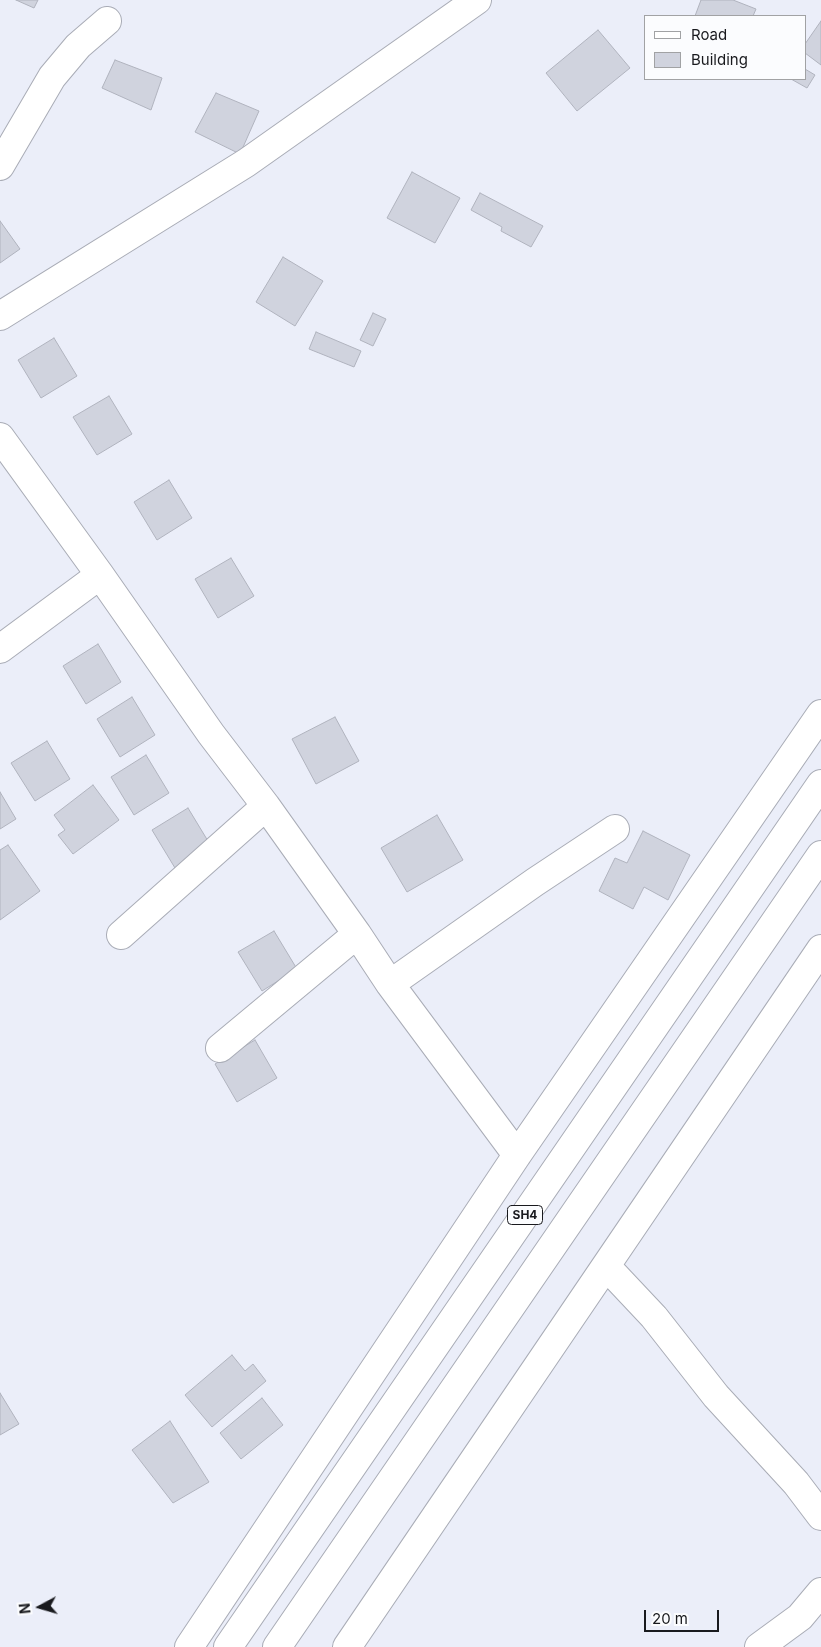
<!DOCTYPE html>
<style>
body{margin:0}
#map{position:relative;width:821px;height:1647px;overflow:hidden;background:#ebeef9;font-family:Inter,sans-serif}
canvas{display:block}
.legend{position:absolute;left:644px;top:15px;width:162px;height:65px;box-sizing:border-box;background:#fbfcfe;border:1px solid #a1a2a4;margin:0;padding:6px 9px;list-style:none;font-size:15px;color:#191a1e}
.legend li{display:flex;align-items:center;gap:10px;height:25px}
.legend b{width:25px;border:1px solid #a1a2a4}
.north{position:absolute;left:15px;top:1582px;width:50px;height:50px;-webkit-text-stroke:4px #fbfcfe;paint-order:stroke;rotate:264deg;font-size:14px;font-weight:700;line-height:20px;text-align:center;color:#191a1e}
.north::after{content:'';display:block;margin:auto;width:18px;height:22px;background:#191a1e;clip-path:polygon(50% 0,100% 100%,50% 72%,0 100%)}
.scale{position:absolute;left:644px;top:1610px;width:75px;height:22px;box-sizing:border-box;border:2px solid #191a1e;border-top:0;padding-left:6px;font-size:15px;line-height:18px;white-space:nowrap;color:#191a1e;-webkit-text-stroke:4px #fbfcfe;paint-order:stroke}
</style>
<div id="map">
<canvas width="821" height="1647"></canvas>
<ul class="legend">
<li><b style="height:6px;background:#fff"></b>Road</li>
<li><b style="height:14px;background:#d0d3de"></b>Building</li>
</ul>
<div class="north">N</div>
<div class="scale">20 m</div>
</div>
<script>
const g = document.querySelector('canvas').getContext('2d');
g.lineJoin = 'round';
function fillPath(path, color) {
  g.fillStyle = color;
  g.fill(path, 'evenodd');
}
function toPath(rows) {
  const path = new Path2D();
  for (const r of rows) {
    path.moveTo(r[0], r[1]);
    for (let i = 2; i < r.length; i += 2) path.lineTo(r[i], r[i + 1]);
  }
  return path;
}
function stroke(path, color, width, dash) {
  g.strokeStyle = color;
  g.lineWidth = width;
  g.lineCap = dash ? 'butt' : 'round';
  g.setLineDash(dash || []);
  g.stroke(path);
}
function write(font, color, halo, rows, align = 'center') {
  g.font = font + ' Inter,sans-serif';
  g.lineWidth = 5;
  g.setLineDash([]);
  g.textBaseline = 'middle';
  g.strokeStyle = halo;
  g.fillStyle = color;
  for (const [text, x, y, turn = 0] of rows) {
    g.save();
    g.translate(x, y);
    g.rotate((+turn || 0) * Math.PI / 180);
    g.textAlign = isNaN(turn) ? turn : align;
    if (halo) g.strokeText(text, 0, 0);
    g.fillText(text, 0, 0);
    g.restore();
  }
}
const building = toPath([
 [16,0,38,0,34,8,16,0],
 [701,0,733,0,756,9,753,16,695,16,701,0],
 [821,21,821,65,805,53,805,44,821,21],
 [598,30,630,68,577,111,546,73,598,30],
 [115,60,162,78,151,110,102,88,115,60],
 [805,69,815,75,807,88,791,79,805,79,805,69],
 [216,93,259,111,240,154,195,132,216,93],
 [412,172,460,198,435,243,387,218,412,172],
 [480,193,543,226,531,247,501,231,502,227,471,210,480,193],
 [0,221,20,249,0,263,0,221],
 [283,257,323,281,295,326,256,302,283,257],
 [373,313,386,319,373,346,360,340,373,313],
 [316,332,361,351,354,367,309,349,316,332],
 [54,338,77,376,41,398,18,360,54,338],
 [109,396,132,434,97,455,73,417,109,396],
 [169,480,192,518,157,540,134,502,169,480],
 [231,558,254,596,218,618,195,579,231,558],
 [98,644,121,682,86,704,63,666,98,644],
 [132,697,155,735,120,757,97,719,132,697],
 [335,717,359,761,316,784,292,739,335,717],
 [47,741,70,779,35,801,11,763,47,741],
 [146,755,169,793,134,815,111,777,146,755],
 [93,785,119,820,73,854,58,835,65,830,54,815,93,785],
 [0,792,16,819,0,829,0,792],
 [188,808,211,846,175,868,152,830,188,808],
 [437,815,463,860,407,892,381,848,437,815],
 [643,831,690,855,668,900,644,887,633,909,599,891,615,858,627,863,643,831],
 [8,845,40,891,0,920,0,850,8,845],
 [274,931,297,969,262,991,238,952,274,931],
 [255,1040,277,1078,237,1102,215,1064,255,1040],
 [232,1355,245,1371,253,1364,266,1381,212,1427,185,1395,232,1355],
 [0,1393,19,1424,0,1435,0,1393],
 [262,1398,283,1425,241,1459,220,1433,262,1398],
 [170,1421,209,1482,173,1503,132,1450,170,1421]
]);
const minor = toPath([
 [0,166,52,77,78,46,107,21],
 [0,316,246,163,477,0],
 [0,437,100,575,211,734,266,806,357,934,390,984,517,1155],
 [0,649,100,575],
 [121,935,266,806],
 [390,984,535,882,615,829],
 [220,1048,357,934],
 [606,1266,654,1317,716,1396,796,1483,821,1516],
 [189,1647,517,1155,821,714],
 [347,1647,821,949],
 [759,1647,800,1617,821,1592]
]);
const highway = toPath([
 [228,1647,821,784],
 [277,1647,821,855]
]);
const shields = [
 [525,1215,35]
];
const shieldNames = [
 ["SH4",525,1215]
];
fillPath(building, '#d0d3de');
stroke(building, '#b0b3be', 1);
stroke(minor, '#a9acb6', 30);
stroke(highway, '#a9acb6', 30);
stroke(minor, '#fff', 28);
stroke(highway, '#fff', 28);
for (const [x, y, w] of shields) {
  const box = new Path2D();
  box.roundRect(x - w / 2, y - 9.5, w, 19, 4);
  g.fillStyle = '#fbfcfe';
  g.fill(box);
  stroke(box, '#191a1e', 1);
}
write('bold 12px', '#191a1e', null, shieldNames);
</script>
